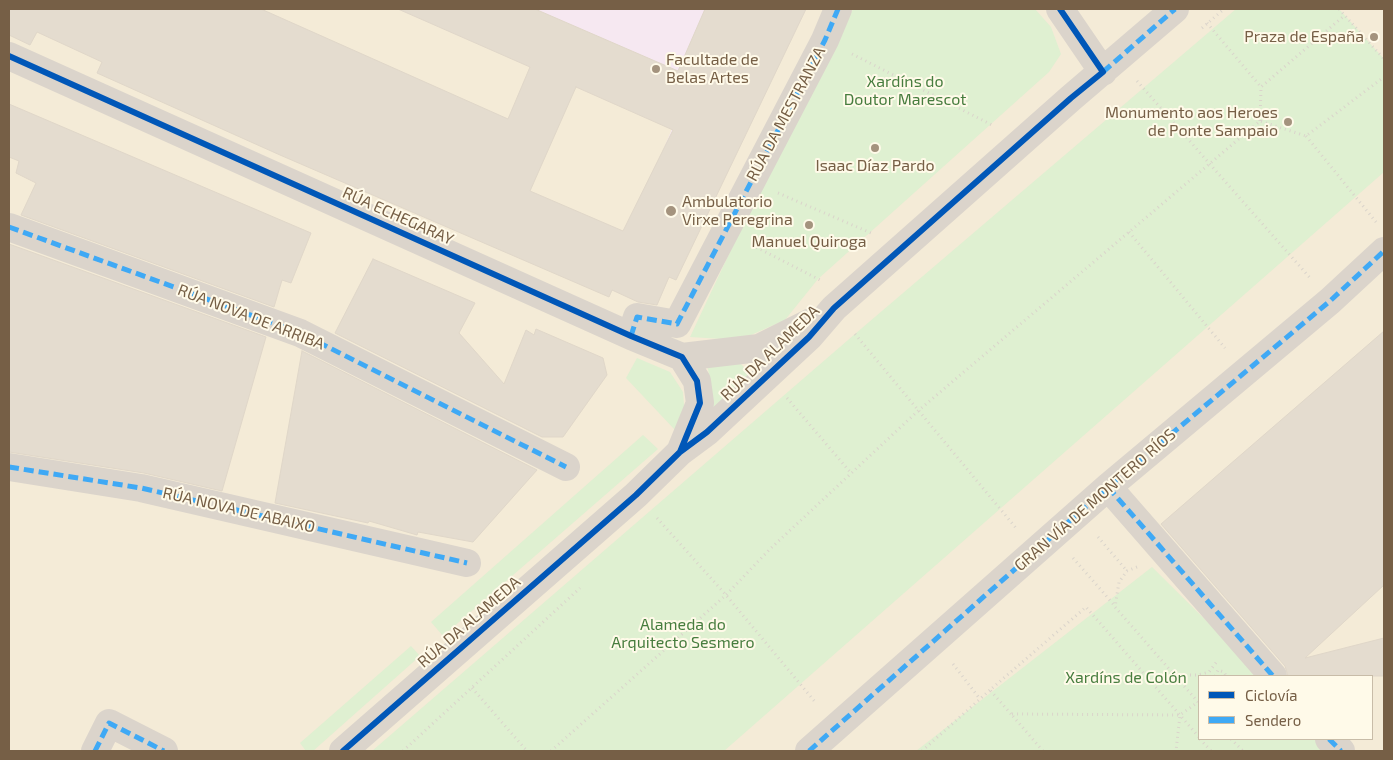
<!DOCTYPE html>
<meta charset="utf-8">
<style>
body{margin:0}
#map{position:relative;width:1393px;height:760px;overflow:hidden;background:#f8f4e7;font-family:"Exo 2",sans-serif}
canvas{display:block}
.frame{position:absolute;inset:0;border:10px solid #765f46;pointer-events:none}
.legend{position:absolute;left:1198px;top:675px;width:175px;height:65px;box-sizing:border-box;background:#fffae9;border:1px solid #c8bca8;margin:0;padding:6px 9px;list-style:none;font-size:15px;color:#765f46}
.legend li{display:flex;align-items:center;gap:10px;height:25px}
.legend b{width:25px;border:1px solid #c8bca8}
</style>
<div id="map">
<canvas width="1393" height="760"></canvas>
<div class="frame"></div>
<ul class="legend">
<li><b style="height:6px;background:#0057b8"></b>Ciclovía</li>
<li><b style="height:6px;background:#3fa9f5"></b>Sendero</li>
</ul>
</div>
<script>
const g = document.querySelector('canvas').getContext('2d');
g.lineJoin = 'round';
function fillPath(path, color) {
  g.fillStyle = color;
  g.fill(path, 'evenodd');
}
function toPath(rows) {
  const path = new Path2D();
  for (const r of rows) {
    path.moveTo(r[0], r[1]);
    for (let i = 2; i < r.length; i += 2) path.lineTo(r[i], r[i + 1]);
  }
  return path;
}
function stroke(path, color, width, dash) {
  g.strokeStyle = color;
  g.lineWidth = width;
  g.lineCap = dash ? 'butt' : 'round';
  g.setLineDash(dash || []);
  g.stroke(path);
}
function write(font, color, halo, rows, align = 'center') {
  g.font = font + ' "Exo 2",sans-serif';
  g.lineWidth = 4;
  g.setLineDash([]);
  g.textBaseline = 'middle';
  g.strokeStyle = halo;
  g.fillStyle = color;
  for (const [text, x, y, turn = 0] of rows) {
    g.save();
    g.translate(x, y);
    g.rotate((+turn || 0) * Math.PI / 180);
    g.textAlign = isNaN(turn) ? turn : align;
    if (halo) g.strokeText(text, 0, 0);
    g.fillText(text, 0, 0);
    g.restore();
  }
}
const residential = toPath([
 [9,9,1384,9,1384,751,9,751],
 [1199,676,1372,676,1372,739,1199,739]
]);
const education = toPath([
 [398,9,806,9,726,175,664,148,672,129]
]);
const green = toPath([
 [853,9,1035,9,1051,27,1061,54,1049,72,818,279,785,320,751,335,723,339,690,337,737,237],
 [1236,9,1339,9,1384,59,1384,172,724,751,372,751,855,334],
 [637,358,670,372,683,392,685,417,675,430,626,378],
 [707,364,741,364,755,379,707,425,710,380],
 [643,435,658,449,443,636,431,622],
 [1152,567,1262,676,1199,676,1199,739,1326,739,1339,751,916,751],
 [411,646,420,656,313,751,306,751,300,743]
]);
const building = toPath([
 [9,9,261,9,508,119,530,67,398,9,535,9,678,71,705,9,806,9,676,280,669,277,657,305,638,302,612,290,609,297,280,155,97,73,102,62,37,32,30,45,9,35,9,9],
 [576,87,673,130,623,231,530,191,576,87],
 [9,104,311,233,291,283,282,280,274,307,21,215,36,183,16,173,19,161,9,157,9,104],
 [9,244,266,337,222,491,144,473,9,452,9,244],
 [373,259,475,303,459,333,504,384,526,330,534,335,536,329,603,358,607,375,563,437,542,437,335,333,373,259],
 [1384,331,1384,585,1305,658,1384,638,1384,676,1288,676,1285,666,1161,524,1384,331],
 [302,351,537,470,473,542,418,532,417,535,369,521,368,523,275,503,302,351]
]);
const path = toPath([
 [1339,9,1384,59],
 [1207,23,1261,87],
 [1202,28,1224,9],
 [852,54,994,126],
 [1137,81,1310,278],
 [1260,121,1261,87,1345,15],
 [1306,136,1376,222],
 [778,193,871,233],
 [1129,232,1225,348],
 [752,245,820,280],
 [855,334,1016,528],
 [787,398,851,473],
 [657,518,726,595,816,703],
 [1098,537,1127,571],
 [1073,558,1115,606],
 [1137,567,1127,571,1119,582,1115,607,1198,702,1180,715],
 [953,664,980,699],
 [1175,675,1198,675,1209,672,1218,660],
 [1215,676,1218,670,1224,672,1226,676],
 [472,688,527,751],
 [1011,714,990,690,1086,607,1199,737],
 [1200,739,1211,751],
 [1231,739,1243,751],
 [403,751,580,588],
 [551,751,726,595,770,549,919,410,1260,121,1306,136,1384,77],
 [922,751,990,690],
 [1043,751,1011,714,1180,715,1176,751]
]);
const street = toPath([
 [1060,9,1103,72],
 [9,56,631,336,682,357,759,348,811,322],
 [9,227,300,333,566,467],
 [631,336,637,317,677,324,825,40,838,9],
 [680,452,700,403,697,381,682,357],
 [9,467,141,488,467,563],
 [1108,487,1273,676],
 [1329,739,1341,751],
 [95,751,109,723,164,751],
 [343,751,636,495,680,452,707,432,809,337,834,308,1071,98,1175,9],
 [809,751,1108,487,1330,301,1384,251]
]);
const quiet = toPath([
 [1103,72,1175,9],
 [9,227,300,333,566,467],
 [631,336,637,317,677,324,825,40,838,9],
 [9,467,141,488,467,563],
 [1108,487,1273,676],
 [1329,739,1341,751],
 [95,751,109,723,164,751],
 [809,751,1108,487,1330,301,1384,251]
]);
const cycleway = toPath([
 [9,56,631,336,682,357,697,381,700,403,680,452],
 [343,751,636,495,680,452,707,432,809,337,834,308,1071,98,1103,72,1060,9]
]);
const markers = [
 [1374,37,5,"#a4937e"],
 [656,69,5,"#a4937e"],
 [1288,122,5,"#a4937e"],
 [875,148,5,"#a4937e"],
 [671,211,6,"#a4937e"],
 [809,225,5,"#a4937e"]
];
const poiNames = [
 ["Praza de España",1364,37],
 ["Facultade de",666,60,"left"],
 ["Belas Artes",666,78,"left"],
 ["Monumento aos Heroes",1278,113],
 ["de Ponte Sampaio",1278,131],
 ["Isaac Díaz Pardo",875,166,"center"],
 ["Ambulatorio",682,202,"left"],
 ["Virxe Peregrina",682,220,"left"],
 ["Manuel Quiroga",809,242,"center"]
];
const parkNames = [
 ["Xardíns do",905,82],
 ["Doutor Marescot",905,100],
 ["Alameda do",683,625],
 ["Arquitecto Sesmero",683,643],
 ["Xardíns de Colón",1126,678]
];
const streetNames = [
 ["RÚA DA MESTRANZA",786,114,-62],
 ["RÚA ECHEGARAY",398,216,24],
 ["RÚA NOVA DE ARRIBA",251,317,21],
 ["RÚA DA ALAMEDA",770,353,-44],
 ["GRAN VÍA DE MONTERO RÍOS",1095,500,-41],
 ["RÚA NOVA DE ABAIXO",239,510,13],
 ["RÚA DA ALAMEDA",469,622,-41]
];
fillPath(residential, '#f4ebd7');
fillPath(education, '#f6e8f1');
fillPath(green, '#dff0d1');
fillPath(building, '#e4dccf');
stroke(building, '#e0d7c9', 1);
stroke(path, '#dad4cb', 3, [1, 4]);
stroke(street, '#dbd4cb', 28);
stroke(quiet, '#3fa9f5', 5, [10, 5]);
stroke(cycleway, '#0057b8', 6);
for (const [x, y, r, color] of markers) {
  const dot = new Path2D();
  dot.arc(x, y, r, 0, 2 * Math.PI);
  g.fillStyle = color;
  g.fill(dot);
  stroke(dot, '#fffae9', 2);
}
write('16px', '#765f46', '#fffae9', poiNames, 'right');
write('16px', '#477d3e', '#fffae9', parkNames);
write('16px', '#765f46', '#fffae9', streetNames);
</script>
